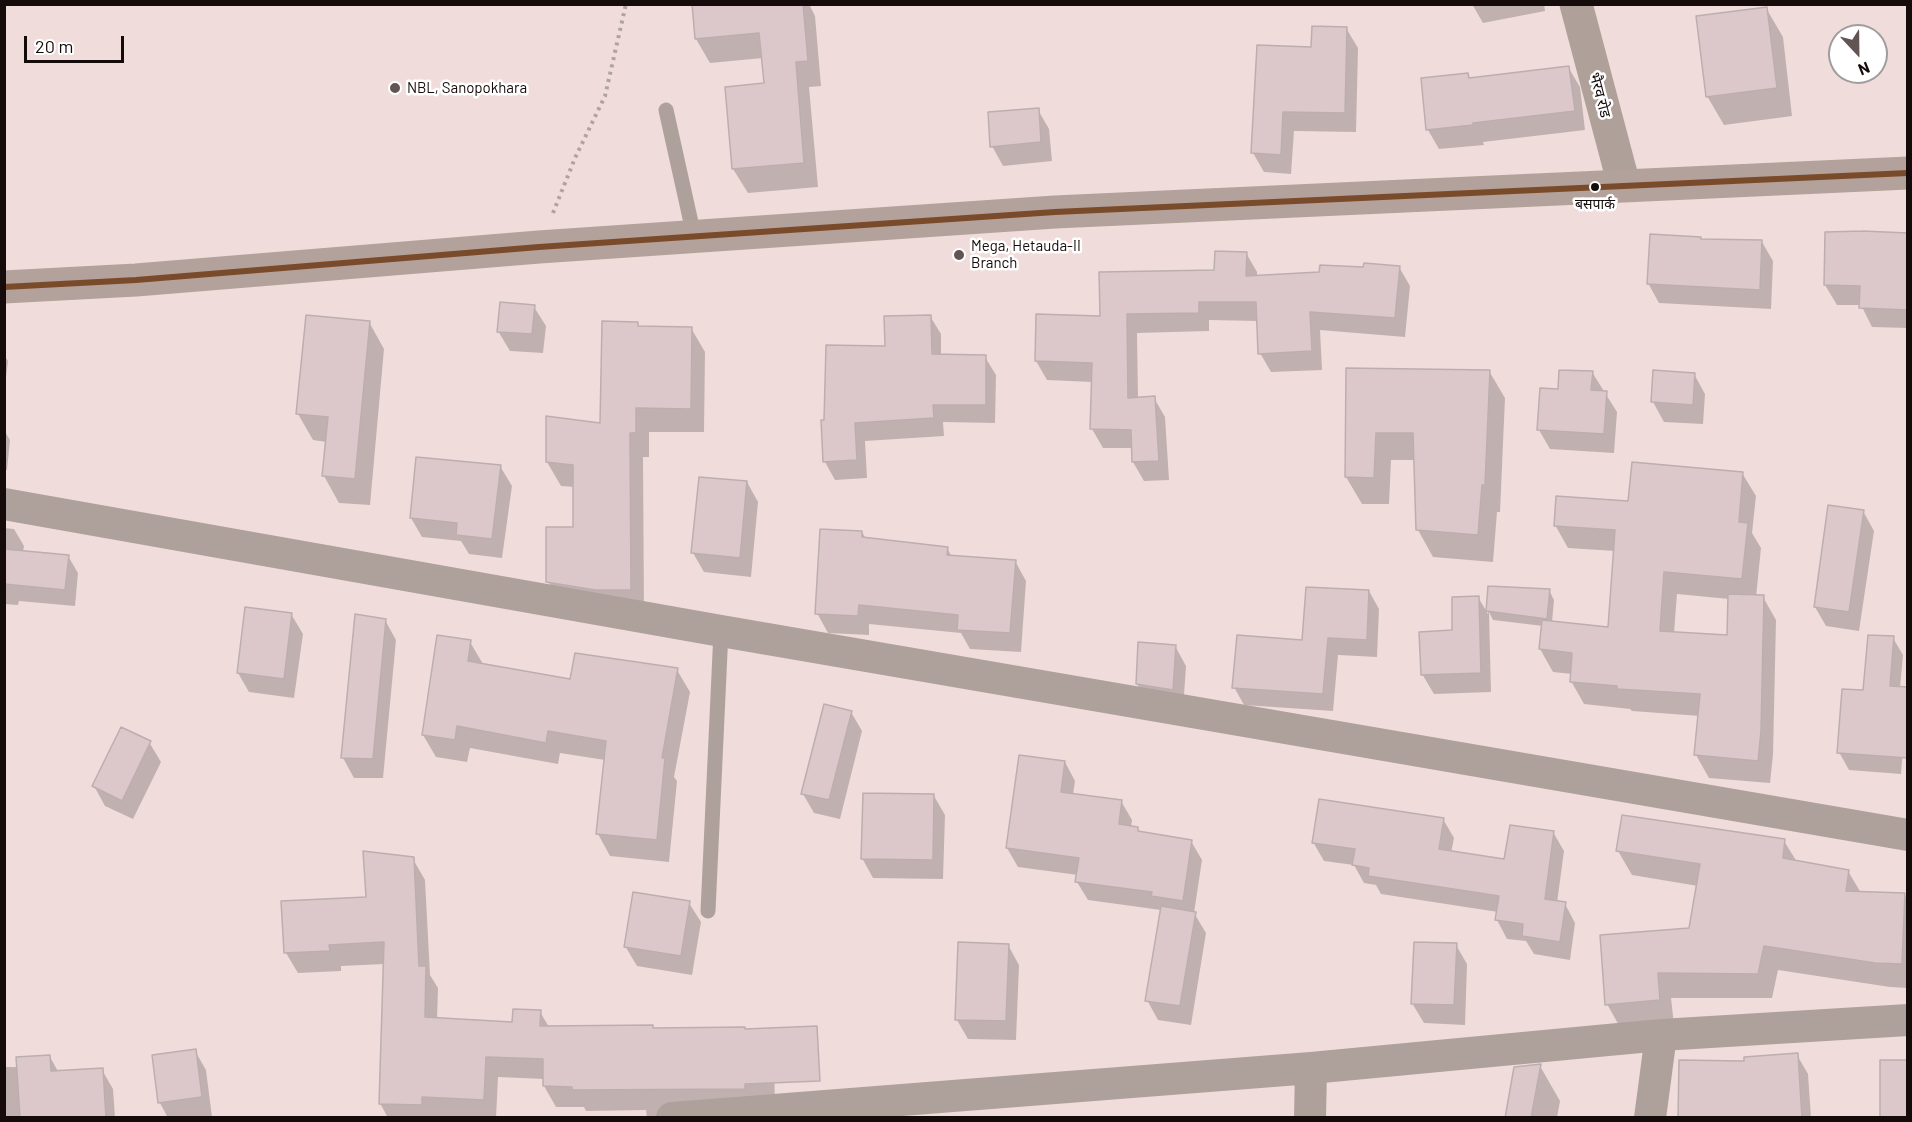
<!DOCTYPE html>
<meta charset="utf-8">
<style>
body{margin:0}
#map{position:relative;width:1912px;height:1122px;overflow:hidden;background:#f0dddb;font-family:Barlow,sans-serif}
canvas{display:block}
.frame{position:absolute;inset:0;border:6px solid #150b0a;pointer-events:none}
.north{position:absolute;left:1828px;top:24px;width:60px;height:60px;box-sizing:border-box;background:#fff;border:2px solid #a19d9d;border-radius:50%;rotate:158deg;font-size:16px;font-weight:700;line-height:24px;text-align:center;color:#150b0a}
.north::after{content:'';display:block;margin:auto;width:21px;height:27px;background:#625453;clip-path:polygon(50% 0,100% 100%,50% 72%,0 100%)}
.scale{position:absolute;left:24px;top:36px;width:100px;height:27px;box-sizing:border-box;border:3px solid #150b0a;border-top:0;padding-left:8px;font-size:18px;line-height:21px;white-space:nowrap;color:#150b0a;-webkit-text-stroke:4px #fff;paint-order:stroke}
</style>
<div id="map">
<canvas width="1912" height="1122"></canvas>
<div class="frame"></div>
<div class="north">N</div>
<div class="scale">20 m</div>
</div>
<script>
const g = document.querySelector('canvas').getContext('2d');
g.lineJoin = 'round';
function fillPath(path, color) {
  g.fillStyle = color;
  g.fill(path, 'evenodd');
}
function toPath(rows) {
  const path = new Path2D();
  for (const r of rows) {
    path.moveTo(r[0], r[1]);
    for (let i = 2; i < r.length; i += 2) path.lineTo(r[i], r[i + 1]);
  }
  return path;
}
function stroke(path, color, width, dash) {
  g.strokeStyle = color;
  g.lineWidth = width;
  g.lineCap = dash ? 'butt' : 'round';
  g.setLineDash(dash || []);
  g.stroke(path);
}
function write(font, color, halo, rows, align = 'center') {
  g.font = font + ' Barlow,"Noto Sans Devanagari",sans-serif';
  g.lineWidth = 5;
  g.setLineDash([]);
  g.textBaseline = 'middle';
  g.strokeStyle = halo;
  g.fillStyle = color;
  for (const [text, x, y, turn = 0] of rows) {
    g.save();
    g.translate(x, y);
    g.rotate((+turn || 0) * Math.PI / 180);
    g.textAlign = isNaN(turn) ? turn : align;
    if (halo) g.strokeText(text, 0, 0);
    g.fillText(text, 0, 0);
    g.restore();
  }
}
const shadow = toPath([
 [693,4,809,4,815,16,821,86,809,87,818,187,748,193,733,169,765,85,763,58,710,63,696,39],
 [1472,4,1544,4,1545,11,1483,23],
 [1766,8,1783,37,1792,116,1724,125,1707,96],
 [1346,28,1358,48,1356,132,1294,131,1291,174,1264,172,1253,153,1313,49],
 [1568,67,1580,87,1585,130,1483,142,1484,145,1439,149,1428,130,1467,75,1470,80],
 [1038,110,1049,129,1052,161,1003,166,992,146],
 [1826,233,1908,235,1908,328,1872,327,1861,305,1837,305,1825,285],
 [1762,242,1773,261,1771,309,1659,303,1648,283],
 [1246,253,1257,272,1257,277,1399,267,1410,286,1405,337,1320,330,1322,370,1271,372,1260,353,1258,321,1209,320,1209,331,1137,333,1138,399,1154,398,1165,417,1169,480,1144,481,1133,462,1133,448,1103,448,1092,429,1093,382,1047,380,1036,361,1101,318,1216,272],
 [534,307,546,326,543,353,510,351,498,331],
 [930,316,941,334,941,355,985,357,996,375,995,423,943,422,944,436,865,441,867,478,835,480,825,462,887,348],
 [369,322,384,349,370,505,339,503,324,476,327,442,313,440,298,414],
 [637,323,640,328,691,328,705,352,704,432,649,432,649,457,643,457,644,614,562,605,548,581,575,528,575,487,561,486,547,462,601,424],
 [4,355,8,361,4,393],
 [1347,370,1489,371,1505,398,1500,512,1497,512,1493,562,1433,557,1418,530,1415,460,1391,460,1389,504,1362,504,1346,477],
 [1592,372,1617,412,1614,453,1550,449,1539,430,1559,391],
 [1694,374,1705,394,1703,424,1664,422,1653,402],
 [4,430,10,440,7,470,4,470],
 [500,466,512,486,502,558,469,554,461,541,422,537,411,518],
 [1742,473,1756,496,1752,533,1761,548,1756,597,1763,597,1776,620,1773,755,1770,783,1709,778,1696,755,1700,716,1632,711,1630,709,1584,704,1571,681,1572,674,1553,672,1540,649,1543,626,1493,620,1489,612,1491,692,1434,694,1422,674,1478,597,1488,614,1490,587,1549,590,1554,600,1552,622,1610,628,1615,551,1568,548,1555,525,1630,502],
 [1677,594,1729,599,1728,637,1674,633],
 [747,482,758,502,751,577,704,572,693,553],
 [1863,511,1874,531,1859,631,1826,626,1815,607],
 [4,528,14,529,24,546,23,552,68,556,78,573,75,606,19,601,18,605,4,604],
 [862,532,866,539,947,548,952,557,1015,561,1026,581,1021,652,970,649,961,633,869,624,869,635,828,633,817,613],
 [1369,591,1379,609,1377,657,1338,655,1333,711,1244,705,1234,687,1304,642],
 [291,614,303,634,294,698,249,692,238,673],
 [385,620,396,640,383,778,354,778,343,758],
 [1893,638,1903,655,1899,699,1906,711,1901,774,1849,770,1839,752,1865,692],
 [470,642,483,664,572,681,677,670,690,692,674,777,677,781,669,862,610,856,598,834,605,760,560,753,558,764,470,748,467,762,436,757,423,735],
 [1175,646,1186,666,1183,709,1148,703,1137,684],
 [851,712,862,731,840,819,814,813,803,794],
 [149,742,161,762,133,819,105,806,94,786],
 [1065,762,1075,781,1073,795,1121,801,1132,820,1131,827,1137,828,1140,833,1191,841,1202,860,1194,913,1206,933,1191,1025,1158,1020,1147,1000,1161,910,1088,900,1077,882,1078,875,1018,867,1007,848],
 [934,796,945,815,943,879,873,878,862,858],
 [1443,819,1454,838,1451,853,1506,861,1553,832,1564,851,1557,903,1565,904,1575,923,1570,960,1534,954,1526,941,1507,939,1497,920,1498,912,1381,894,1376,885,1364,883,1354,865,1324,861,1313,842],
 [1784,841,1797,862,1848,871,1861,893,1904,894,1908,901,1908,988,1890,987,1778,970,1772,998,1671,998,1674,1025,1621,1029,1607,1004,1690,929,1698,886,1632,875,1618,851],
 [413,859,425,880,430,975,438,988,437,1020,514,1023,540,1012,549,1027,652,1026,654,1029,774,1050,775,1113,723,1118,647,1118,646,1110,586,1111,584,1107,556,1107,544,1086,544,1079,498,1077,496,1118,388,1118,380,1103,384,964,341,966,341,971,298,973,286,953,367,898],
 [689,903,701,922,692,975,637,966,625,946],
 [1008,945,1019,965,1016,1040,968,1039,957,1020],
 [1456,945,1467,964,1465,1025,1424,1023,1412,1003],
 [195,1051,206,1070,212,1117,168,1118,160,1103],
 [1797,1055,1808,1074,1811,1118,1680,1118,1746,1063],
 [50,1057,59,1073,102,1070,113,1089,115,1118,4,1118,4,1067,18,1067],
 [1540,1066,1560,1101,1557,1118,1507,1118]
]);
const building = toPath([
 [692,4,803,4,808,61,796,62,804,163,732,169,725,87,764,83,759,33,695,39,692,4],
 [1767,7,1777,88,1706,97,1696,16,1767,7],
 [1312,26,1347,27,1345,113,1283,112,1281,155,1251,153,1257,45,1311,47,1312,26],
 [1569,66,1575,111,1473,123,1473,125,1426,130,1421,78,1468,73,1469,78,1569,66],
 [1039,108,1041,142,990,147,988,112,1039,108],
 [1863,231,1908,233,1908,310,1859,308,1860,286,1824,285,1825,232,1863,231],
 [1650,234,1701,237,1701,239,1762,240,1760,290,1647,284,1650,234],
 [1215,251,1247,252,1246,276,1319,272,1320,265,1363,267,1364,263,1400,266,1395,318,1310,312,1312,351,1258,354,1256,302,1199,302,1199,313,1127,314,1128,398,1155,396,1159,461,1132,462,1131,430,1090,429,1092,363,1035,361,1036,314,1100,316,1099,272,1214,270,1215,251],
 [500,302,535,305,532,334,497,332,500,302],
 [306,315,370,321,355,479,322,476,328,417,296,414,306,315],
 [931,315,932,354,986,355,986,405,933,405,934,418,855,423,857,460,823,462,821,420,824,420,826,345,885,346,884,316,931,315],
 [602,321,638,322,638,326,692,327,691,409,636,408,636,433,630,433,631,590,595,590,546,582,546,527,573,527,573,465,546,462,546,416,600,423,602,321],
 [1346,368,1490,370,1485,485,1482,485,1478,535,1416,530,1413,433,1376,433,1374,478,1345,477,1346,368],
 [1559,370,1593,371,1591,390,1607,391,1604,434,1537,430,1540,388,1558,389,1559,370],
 [1653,370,1695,373,1693,405,1651,402,1653,370],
 [416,457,501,465,492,539,456,535,457,523,410,518,416,457],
 [1632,462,1743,472,1739,522,1748,523,1742,579,1664,572,1660,631,1727,635,1728,594,1764,595,1761,731,1758,761,1694,755,1700,694,1617,689,1617,686,1570,682,1572,653,1539,649,1542,620,1608,627,1615,530,1554,526,1556,496,1628,501,1632,462],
 [699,477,747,481,740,558,691,553,699,477],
 [1828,505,1864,510,1849,612,1814,607,1828,505],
 [820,529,862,531,862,537,948,547,947,555,1016,560,1010,633,957,630,958,615,859,605,858,616,815,614,820,529],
 [4,549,69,555,65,590,4,584,4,549],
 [1488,586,1550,589,1547,619,1486,611,1488,586],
 [1306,587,1369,590,1367,640,1328,638,1323,694,1232,688,1237,635,1302,640,1306,587],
 [1479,596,1481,673,1421,675,1419,632,1452,630,1452,597,1479,596],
 [245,607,292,613,284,679,237,673,245,607],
 [355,614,386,619,373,759,341,758,355,614],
 [437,635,471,640,468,661,570,679,575,653,678,668,662,758,665,758,657,840,596,834,606,741,548,731,546,743,457,726,455,740,422,735,437,635],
 [1868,635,1894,636,1890,686,1908,687,1908,758,1837,753,1842,689,1863,690,1868,635],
 [1138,642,1176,645,1173,690,1136,684,1138,642],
 [824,704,852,711,829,800,801,794,824,704],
 [121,727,151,741,122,801,92,786,121,727],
 [1019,755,1065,761,1061,792,1122,800,1119,824,1138,827,1138,831,1192,840,1183,901,1151,896,1152,892,1075,882,1079,858,1006,848,1019,755],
 [863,793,934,794,933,860,861,859,863,793],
 [1319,799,1444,818,1439,849,1504,859,1510,825,1554,831,1545,899,1566,902,1560,942,1522,936,1523,924,1495,920,1499,896,1368,876,1369,868,1352,865,1355,849,1312,843,1319,799],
 [1622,815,1785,839,1783,858,1849,870,1846,891,1905,893,1902,964,1875,963,1764,946,1758,974,1658,973,1660,1000,1605,1005,1600,935,1689,928,1700,864,1616,851,1622,815],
 [363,851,414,857,419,966,426,966,425,1017,512,1022,513,1009,541,1010,540,1026,653,1025,653,1028,745,1027,745,1029,817,1026,820,1081,745,1084,745,1089,572,1090,572,1087,543,1086,543,1059,486,1057,484,1100,422,1097,422,1105,379,1104,384,942,329,945,330,951,284,953,281,901,366,897,363,851],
 [633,892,690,901,681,956,624,947,633,892],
 [1161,906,1196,912,1180,1006,1145,1001,1161,906],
 [958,942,1009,944,1006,1021,955,1020,958,942],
 [1414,942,1457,943,1454,1005,1411,1004,1414,942],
 [196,1049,202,1097,158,1103,152,1055,196,1049],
 [1798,1053,1802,1118,1678,1118,1679,1060,1744,1061,1744,1057,1798,1053],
 [50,1055,51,1071,103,1068,106,1118,20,1118,16,1057,50,1055],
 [1880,1060,1908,1060,1908,1118,1880,1118,1880,1060],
 [1541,1064,1531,1118,1505,1118,1514,1067,1541,1064]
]);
const path = toPath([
 [553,213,575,158,605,96,626,4]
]);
const lane = toPath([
 [666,110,694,236],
 [708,911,721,631]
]);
const street = toPath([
 [4,504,721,631,1908,835],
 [672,1118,1311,1068,1661,1035,1908,1020],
 [1310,1118,1311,1068],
 [1650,1118,1661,1035]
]);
const secondary = toPath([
 [1576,4,1624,185]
]);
const primary = toPath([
 [4,287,136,280,539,247,1055,212,1908,173]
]);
const bus1 = toPath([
 [4,287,136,280,539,247,1055,212,1908,173]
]);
const markers = [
 [395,88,6,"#625453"],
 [1595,187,5,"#150b0a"],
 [959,255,6,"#625453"]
];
const busNames = [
 ["बसपार्क",1595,204]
];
const poiNames = [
 ["NBL, Sanopokhara",407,88],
 ["Mega, Hetauda-II",971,246],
 ["Branch",971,263]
];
const streetNames = [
 ["भैरव रोड",1600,95,75]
];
fillPath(shadow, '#0003');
fillPath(building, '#dcc7cb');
stroke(building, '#bcaeaf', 1.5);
stroke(path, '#afa3a0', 4, [3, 4.5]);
stroke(lane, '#aea19b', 15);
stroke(street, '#aea19b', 32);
stroke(secondary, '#afa09a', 33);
stroke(primary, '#b3a29b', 33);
stroke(bus1, '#7a4b2a', 6);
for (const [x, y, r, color] of markers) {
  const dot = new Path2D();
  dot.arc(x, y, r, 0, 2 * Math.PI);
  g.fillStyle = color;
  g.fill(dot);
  stroke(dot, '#fff', 2);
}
write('14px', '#150b0a', '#fff', busNames);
write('15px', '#150b0a', '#fff', poiNames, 'left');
write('15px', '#150b0a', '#fff', streetNames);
</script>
